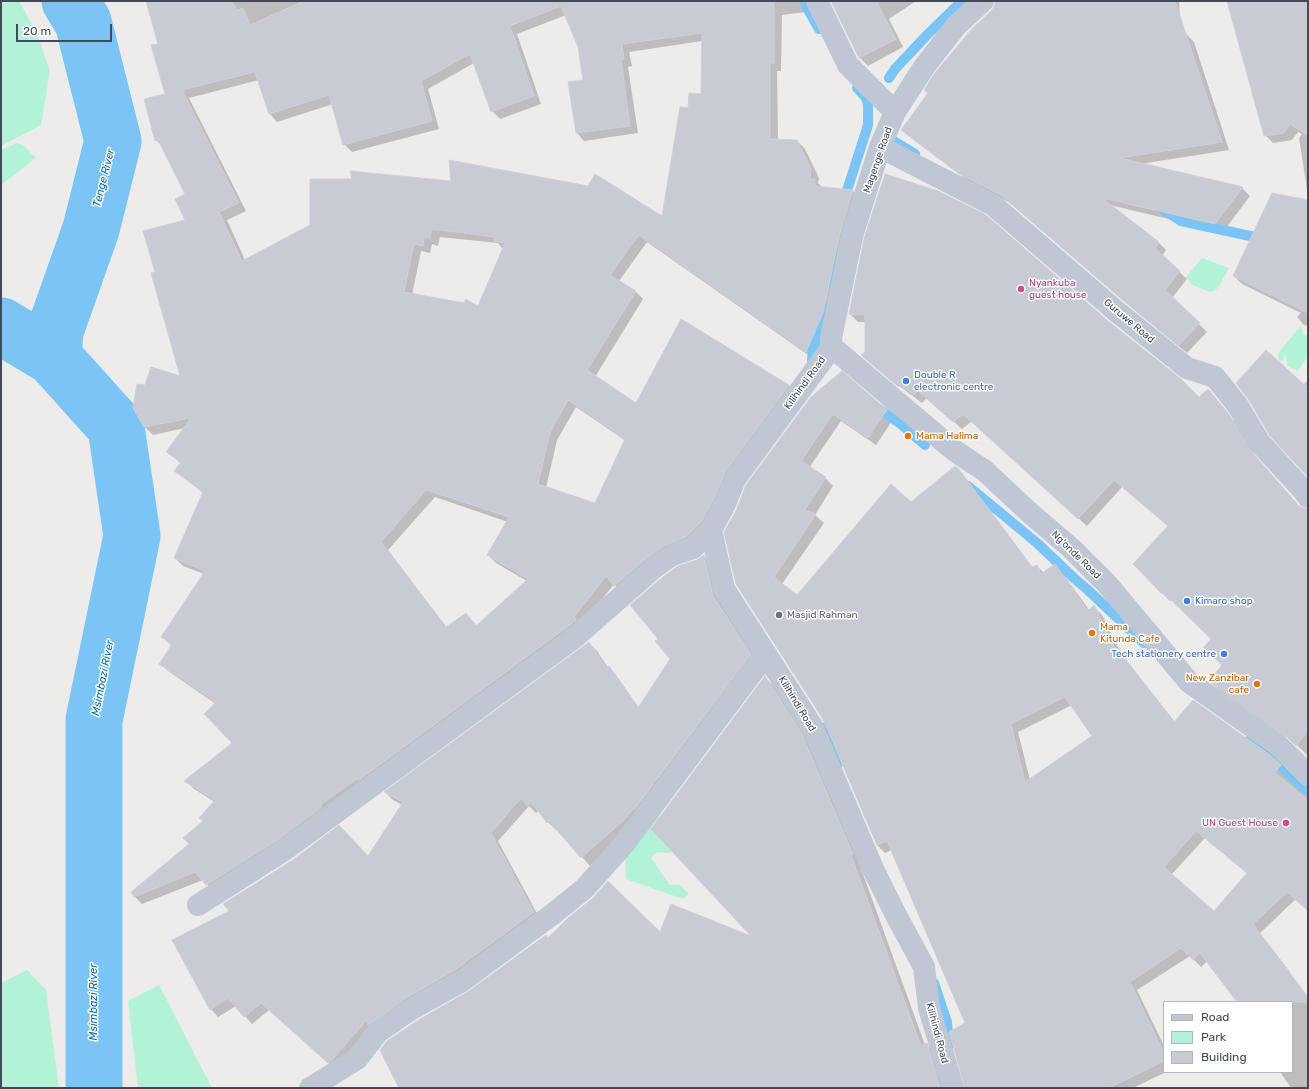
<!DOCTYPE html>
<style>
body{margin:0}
#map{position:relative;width:1309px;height:1089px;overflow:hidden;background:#eeebeb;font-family:Rubik,sans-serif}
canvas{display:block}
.frame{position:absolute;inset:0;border:2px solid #424a5a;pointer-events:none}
.legend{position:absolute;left:1163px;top:1001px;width:130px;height:72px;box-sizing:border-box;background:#fff;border:1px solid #b3b7bd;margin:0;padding:5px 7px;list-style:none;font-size:12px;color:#424a5a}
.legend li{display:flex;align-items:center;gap:8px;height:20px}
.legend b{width:20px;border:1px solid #b3b7bd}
.scale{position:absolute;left:16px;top:24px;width:96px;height:18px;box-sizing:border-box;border:2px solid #424a5a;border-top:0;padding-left:5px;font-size:12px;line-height:14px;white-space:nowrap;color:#424a5a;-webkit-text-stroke:3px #fff;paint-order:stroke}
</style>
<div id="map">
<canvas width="1309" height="1089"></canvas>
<div class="frame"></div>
<ul class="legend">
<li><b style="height:5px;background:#bfc7d5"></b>Road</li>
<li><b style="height:11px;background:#b2f3d7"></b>Park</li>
<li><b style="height:11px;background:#c9cbd4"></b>Building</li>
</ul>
<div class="scale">20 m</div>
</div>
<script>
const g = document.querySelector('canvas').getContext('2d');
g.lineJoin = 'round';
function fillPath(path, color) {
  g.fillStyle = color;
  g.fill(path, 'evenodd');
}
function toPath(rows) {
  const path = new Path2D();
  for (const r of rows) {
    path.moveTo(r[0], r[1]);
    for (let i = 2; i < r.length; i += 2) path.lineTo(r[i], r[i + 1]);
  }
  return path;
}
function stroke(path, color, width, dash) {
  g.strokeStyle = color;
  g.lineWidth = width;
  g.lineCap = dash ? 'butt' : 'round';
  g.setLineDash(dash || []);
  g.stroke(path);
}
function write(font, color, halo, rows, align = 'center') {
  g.font = font + ' Rubik,sans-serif';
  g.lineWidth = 3;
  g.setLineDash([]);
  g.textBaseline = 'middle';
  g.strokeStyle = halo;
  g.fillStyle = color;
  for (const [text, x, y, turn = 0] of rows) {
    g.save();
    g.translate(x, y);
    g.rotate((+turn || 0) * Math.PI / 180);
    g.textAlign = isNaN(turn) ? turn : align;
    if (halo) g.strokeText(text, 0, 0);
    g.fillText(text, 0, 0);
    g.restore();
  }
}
const green = toPath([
 [1,1,19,1,37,33,50,71,41,125,1,146],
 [17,143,23,145,36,158,1,185,1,150],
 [1202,258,1229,268,1218,288,1211,292,1192,285,1186,277],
 [1301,326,1303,334,1308,337,1308,356,1298,371,1288,366,1285,353,1283,360,1279,362,1278,353],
 [660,816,672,821,679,850,667,853,657,852,651,858,670,885,680,885,689,894,683,899,626,879,625,854,641,826],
 [27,970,46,990,59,1088,1,1088,1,983],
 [159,985,212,1088,138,1088,128,1001]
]);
const shadow = toPath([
 [147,1,815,1,813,11,782,15,781,71,777,71,778,140,797,141,805,149,819,178,818,183,823,188,853,191,861,199,831,322,814,359,647,242,619,281,635,291,643,299,595,377,637,405,788,385,796,393,709,530,623,593,614,584,581,626,215,892,203,880,142,904,134,896,190,844,215,802,194,789,186,781,233,743,216,704,168,671,160,663,172,646,162,637,204,574,183,566,175,558,203,493,176,471,181,464,168,451,185,428,153,435,145,427,146,387,182,378,156,272,186,220,186,194,163,148,156,140,166,94,159,44],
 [566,15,579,47,584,81,577,133,584,141,638,133,628,67,632,66,629,52,702,41,702,95,689,109,663,218,311,226,245,260,227,220,246,211,189,98,259,80,270,114,277,122,333,104,344,144,352,152,439,129,428,89,474,63,492,111,500,119,541,104,517,34],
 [440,237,498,243,503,249,479,307,412,295,421,251,430,253,432,244,438,246],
 [576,407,626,441,595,504,546,488,557,440],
 [435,497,508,522,488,555,496,563,527,581,477,626,466,614,447,628,388,550],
 [832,1,916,1,889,19,903,47,868,66,860,58],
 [996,1,1179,1,1181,36,1186,34,1194,42,1229,150,1140,164,1242,188,1250,196,1223,232,1110,205,1158,242,1166,250,1162,256,1187,279,1172,298,1207,332,1187,353,1133,309,1010,203,967,180,910,137,902,130,993,11,996,5],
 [1230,1,1308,1,1308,196,1299,138,1302,134,1298,132,1292,140,1273,143,1265,135],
 [1308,201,1308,326,1304,325,1297,317,1301,313,1242,284,1234,276],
 [850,314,1108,322,1199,398,1208,390,1235,422,1258,460,1301,508,1308,510,1308,756,1296,744,1218,689,1210,681,1223,665,1212,639,1172,599,1170,601,1134,564,1169,527,1122,487,1087,526,972,421,962,429,927,398,922,403,898,385,899,387,870,363,863,355,866,353,866,322,858,322],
 [1308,380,1308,477,1303,385],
 [812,398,886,411,894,418,876,445,841,421,809,468,825,478,833,486,815,515,824,523,782,584,797,596,911,503,958,469,966,478,1033,568,1037,566,1044,573,1055,566,1063,574,1090,611,1094,607,1102,615,1123,657,1130,665,1175,722,1269,755,1299,785,1305,788,1308,788,1308,907,1296,899,1260,933,1290,972,1265,1002,1238,1002,1208,961,1201,967,1190,956,1137,990,1164,1046,1164,1072,1166,1072,1133,1088,966,1088,967,1024,892,850,885,853,877,845,823,719,737,584],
 [1072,705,1093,736,1030,780,1018,732],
 [1205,838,1247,873,1214,912,1171,875],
 [704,556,711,564,758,662,631,828,590,866,557,829,556,830,548,822,539,810,536,813,529,806,498,841,541,921,336,1070,269,1010,252,1024,236,1006,218,1017,211,1009,368,857,402,805,393,800,386,793,589,643,597,651,608,668,608,667,616,675,639,708,672,659,659,639,697,561],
 [765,678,773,685,809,741,861,862,859,863,925,1045,926,1044,934,1052,945,1088,400,1088,470,992,546,936,549,938,660,933,755,939],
 [1301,990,1308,997,1308,1088,1291,1088,1280,1072,1292,1072,1292,1002,1282,1002]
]);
const stream = toPath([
 [805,1,806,6,819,29],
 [889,78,895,69,928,34,962,1],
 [884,135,915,154],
 [843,203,868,125,868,105,866,98,857,88],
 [1161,208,1181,221,1264,239],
 [833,254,834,286],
 [812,360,813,349,828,308],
 [875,406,902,425,925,445],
 [968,486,1037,543,1075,579,1088,590,1144,643],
 [827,726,838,764],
 [1251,737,1287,772,1308,791],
 [934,983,947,1022,949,1045]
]);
const river = toPath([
 [1,326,53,357,116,427,132,536,94,720,94,1088],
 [53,357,55,331,91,229,113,141,83,22,70,1]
]);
const building = toPath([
 [146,1,232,1,237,10,243,8,250,25,304,1,774,1,774,63,770,63,770,139,797,140,811,169,810,179,815,179,815,186,853,190,840,233,823,313,806,352,639,235,610,275,636,291,587,370,636,403,681,319,789,385,725,472,713,501,701,522,686,537,665,545,647,558,614,586,606,576,574,617,576,620,566,628,359,780,357,779,320,805,322,807,279,839,206,885,195,872,134,897,131,892,189,844,183,838,203,821,199,818,215,800,184,781,232,743,204,714,216,702,159,664,172,644,161,637,205,571,174,558,203,492,174,471,181,462,166,452,191,418,144,427,133,408,137,384,145,385,151,367,180,376,151,273,155,272,143,231,185,220,175,199,185,194,158,140,155,141,144,99,165,94,151,45,158,44,146,1],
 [561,6,578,47,583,80,568,82,576,133,630,126,621,59,624,59,622,44,702,33,701,94,689,93,688,108,680,107,662,216,595,174,588,186,449,160,451,181,350,171,352,179,310,179,310,225,242,261,219,212,239,203,182,90,255,72,269,114,329,95,343,145,432,121,421,81,470,54,491,112,534,96,510,26,561,6],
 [432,229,495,237,494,241,505,243,478,306,466,299,464,303,404,292,414,244,423,246,424,237,430,238,432,229],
 [568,400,625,439,595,503,538,484,550,432,568,400],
 [426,490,509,517,487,555,528,579,476,626,466,613,446,627,381,542,426,490],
 [831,1,876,1,896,39,859,58,831,1],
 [995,1,1175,1,1222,142,1120,158,1243,187,1215,224,1102,198,1159,242,1155,248,1180,271,1165,290,1200,323,1179,345,1124,301,1001,195,958,173,901,130,928,93,924,90,934,74,971,30,992,10,995,5,995,1],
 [1227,1,1308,1,1308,135,1290,124,1284,133,1264,136,1227,1],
 [885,174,938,191,986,215,1108,321,1181,379,1199,397,1208,389,1228,413,1251,451,1298,505,1303,508,1308,509,1308,730,1296,746,1285,735,1209,681,1222,665,1203,648,1211,639,1163,592,1162,594,1133,564,1168,526,1114,480,1078,519,963,414,953,422,918,391,914,395,893,380,896,385,861,355,865,352,865,315,849,314,864,239,885,174],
 [1272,193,1308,200,1308,313,1233,276,1272,193],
 [1266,350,1308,388,1308,477,1270,436,1249,400,1236,383,1266,350],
 [842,371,887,410,868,438,833,414,801,461,826,477,805,510,816,514,774,577,797,595,891,484,911,502,955,466,958,468,1032,567,1037,565,1041,574,1055,564,1088,611,1094,605,1120,658,1123,656,1174,722,1193,700,1270,755,1281,765,1275,773,1308,800,1308,911,1287,892,1253,924,1308,997,1308,1002,1237,1002,1200,953,1193,960,1181,948,1130,982,1164,1053,1164,1061,1109,1088,965,1088,949,1032,965,1023,887,841,877,845,823,719,736,584,724,532,736,511,746,485,811,397,842,371],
 [1065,697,1092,736,1025,782,1011,724,1065,697],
 [1196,831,1247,873,1214,911,1164,867,1196,831],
 [704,555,713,596,751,654,634,810,633,809,624,820,581,858,549,821,547,823,531,802,527,806,521,798,491,833,534,912,455,970,406,998,368,1025,366,1021,333,1059,328,1063,261,1003,244,1017,228,998,210,1010,172,940,229,911,223,904,293,860,339,825,368,856,403,802,384,792,589,642,606,668,609,666,638,708,670,659,655,641,658,639,630,605,663,577,678,566,697,560,704,555],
 [765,676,801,732,853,854,851,855,921,1046,927,1043,940,1088,399,1088,380,1050,387,1041,420,1019,469,991,546,935,548,938,568,918,593,898,608,881,660,932,671,904,751,936,651,829,765,676]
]);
const minor = toPath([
 [817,1,848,65,895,112],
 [880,147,993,205,1116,311,1187,368,1215,377,1238,406,1260,443,1302,489,1308,497],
 [832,347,735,479,724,506,711,530,724,589,812,726,874,871,896,915,924,967,929,1008,953,1088],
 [832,347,955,451,985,471,1030,513,1071,548,1108,585,1189,682,1278,745,1308,775],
 [832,347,831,338,852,236,880,147,895,112,924,67,956,26,983,1],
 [198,905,286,849,574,638,655,567,672,555,693,548,711,530],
 [310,1088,357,1059,378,1032,413,1008,462,981,553,914,585,888,625,843,766,654]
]);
const markers = [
 [1021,289,4,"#d1479c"],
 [906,381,4,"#3f7fe0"],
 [908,436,4,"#e8710a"],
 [1187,601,4,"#3f7fe0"],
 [779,615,4,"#6b7280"],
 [1092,633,4,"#e8710a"],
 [1224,654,4,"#3f7fe0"],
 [1257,684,4,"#e8710a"],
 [1286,823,4,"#d1479c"]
];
const streetNames = [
 ["Magenge Road",878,160,-71],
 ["Guruwe Road",1129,321,40],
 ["Kilihindi Road",805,383,-54],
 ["Ng'onde Road",1076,555,44],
 ["Kilihindi Road",797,704,59],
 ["Kilihindi Road",937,1033,75]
];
const hotelNames = [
 ["Nyankuba",1029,283],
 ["guest house",1029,295],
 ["UN Guest House",1278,823,"right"]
];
const shopNames = [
 ["Double R",914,375],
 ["electronic centre",914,387],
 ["Kimaro shop",1195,601],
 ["Tech stationery centre",1216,654,"right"]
];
const foodNames = [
 ["Mama Halima",916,436],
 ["Mama",1100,627],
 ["Kitunda Cafe",1100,639],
 ["New Zanzibar",1249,678,"right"],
 ["cafe",1249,690,"right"]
];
const worshipNames = [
 ["Masjid Rahman",787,615]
];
const waterNames = [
 ["Tenge River",104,178,-76],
 ["Msimbazi River",103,678,-79],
 ["Msimbazi River",94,1002,-90]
];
fillPath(green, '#b2f3d7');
fillPath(shadow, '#0003');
stroke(stream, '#7ac5f5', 10);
stroke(river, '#7ac5f5', 57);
fillPath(building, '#c9cbd4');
stroke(building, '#cecfd8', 1);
stroke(minor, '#bfc7d5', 22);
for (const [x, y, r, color] of markers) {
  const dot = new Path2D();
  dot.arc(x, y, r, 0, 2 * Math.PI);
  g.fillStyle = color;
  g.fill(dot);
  stroke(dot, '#fff', 1.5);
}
write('10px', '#424a5a', '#fff', streetNames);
write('10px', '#b23c85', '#fff', hotelNames, 'left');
write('10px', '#366cbe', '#fff', shopNames, 'left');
write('10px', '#c56008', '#fff', foodNames, 'left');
write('10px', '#5b616d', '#fff', worshipNames, 'left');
write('italic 11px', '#006baf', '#fff', waterNames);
</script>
